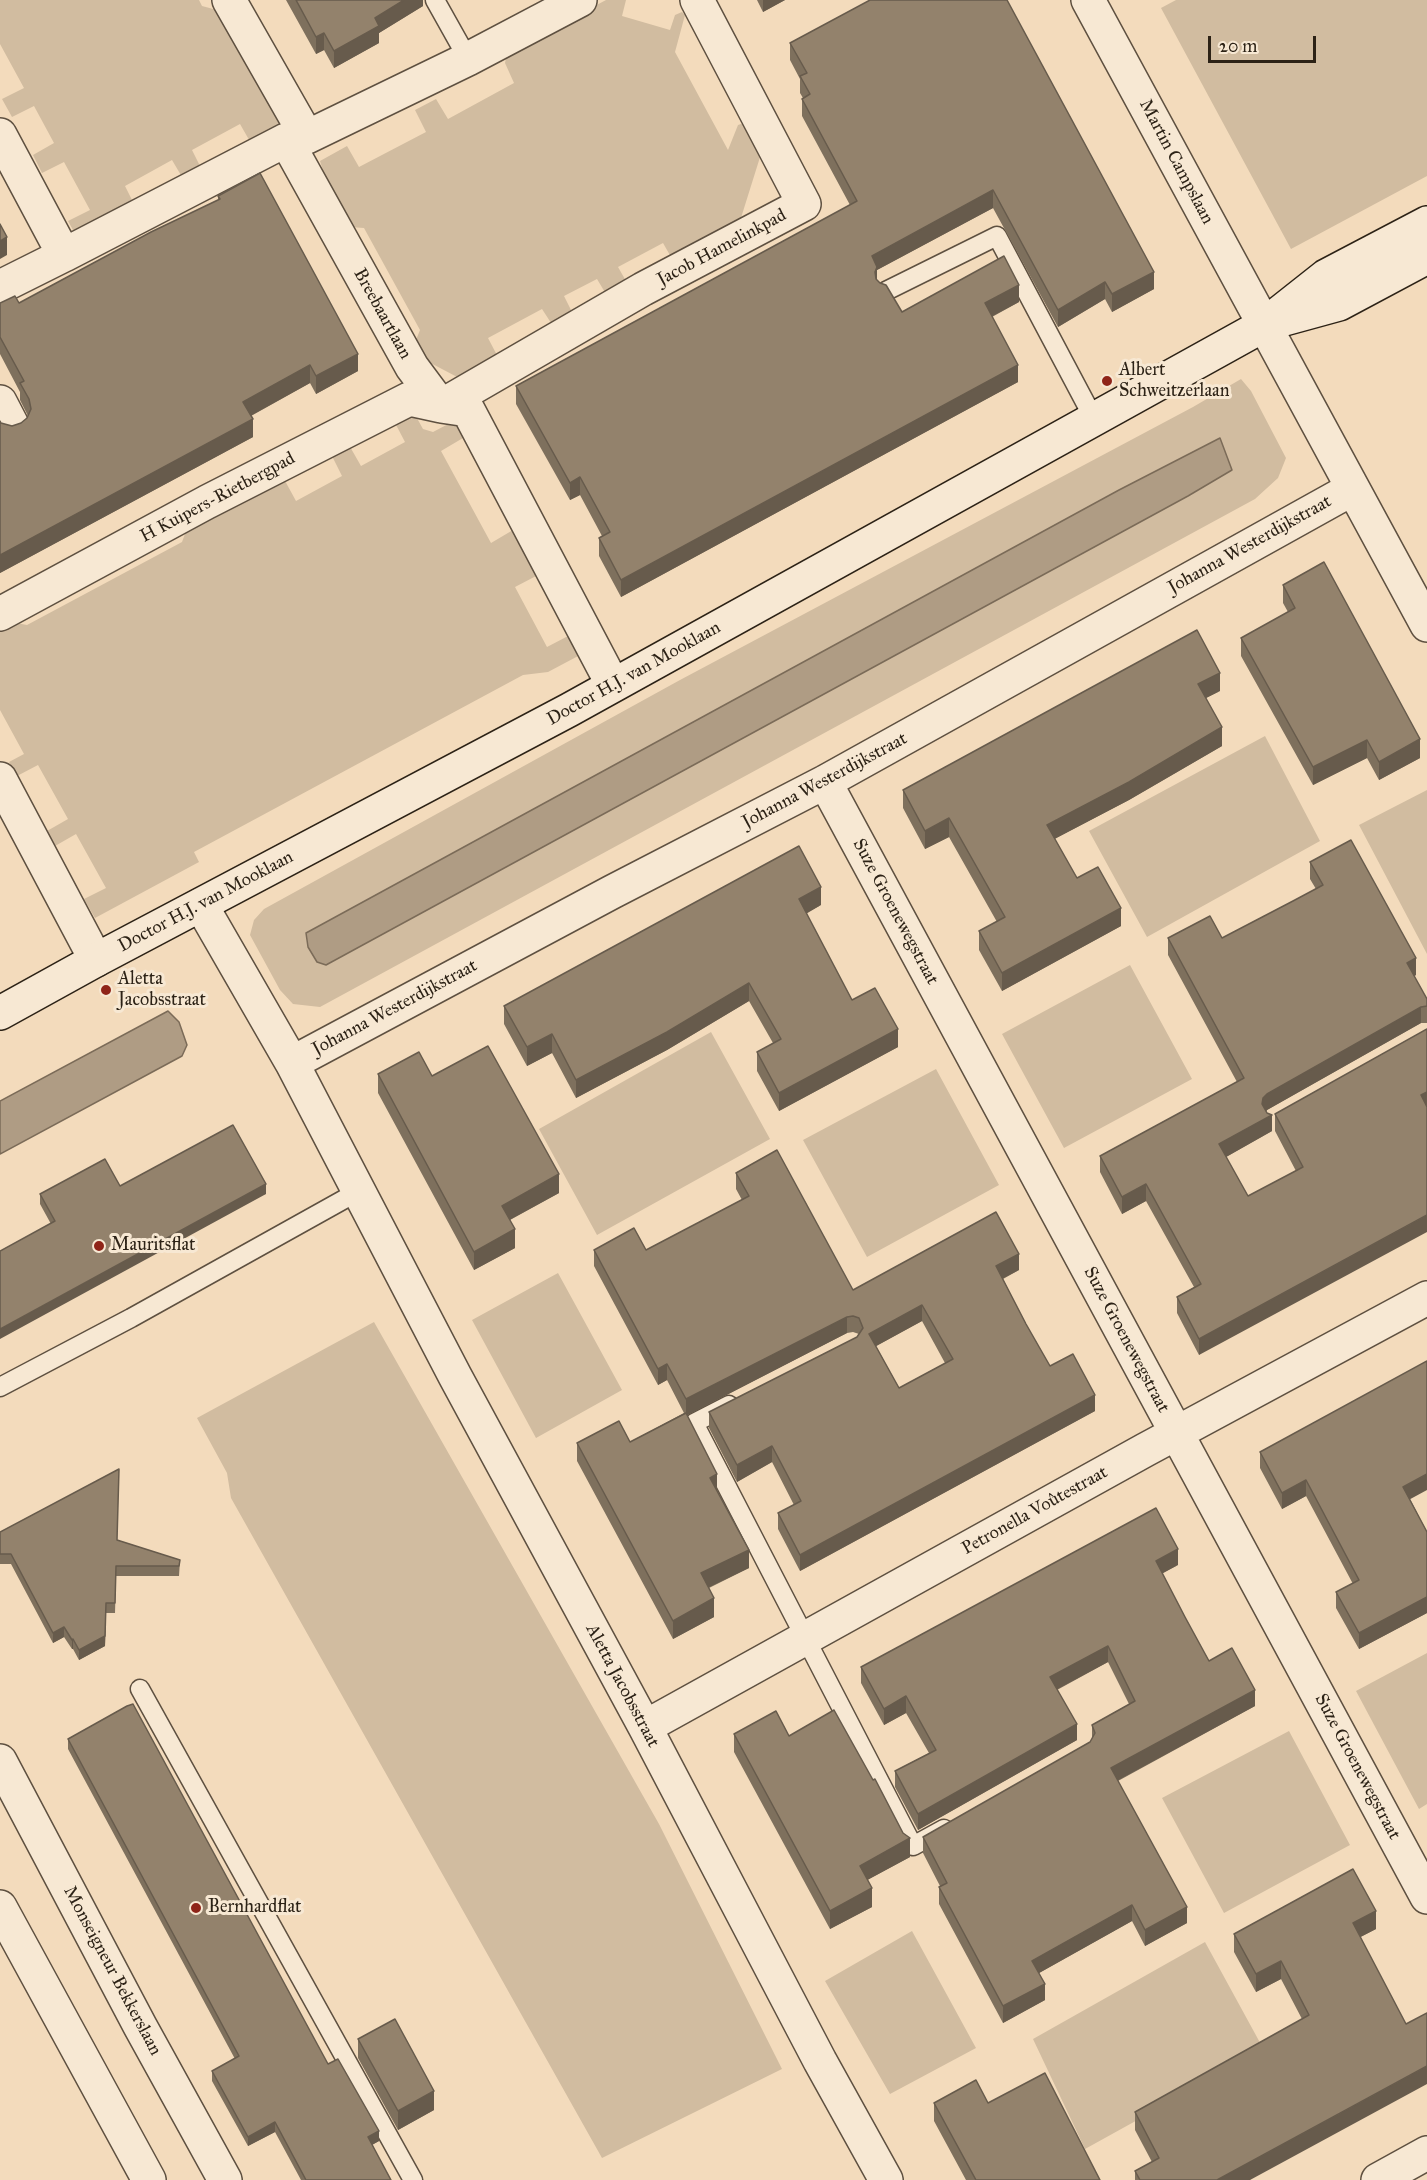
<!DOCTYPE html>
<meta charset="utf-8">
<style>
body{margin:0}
#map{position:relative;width:1427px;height:2180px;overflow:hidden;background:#f3dbbc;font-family:"IM FELL Great Primer",serif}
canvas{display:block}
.scale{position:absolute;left:1208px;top:36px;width:108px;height:27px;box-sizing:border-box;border:3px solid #2c2216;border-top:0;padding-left:8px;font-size:18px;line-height:21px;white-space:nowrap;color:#2c2216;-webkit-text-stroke:4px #f7e8d3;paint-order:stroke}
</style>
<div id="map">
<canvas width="1427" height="2180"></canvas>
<div class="scale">20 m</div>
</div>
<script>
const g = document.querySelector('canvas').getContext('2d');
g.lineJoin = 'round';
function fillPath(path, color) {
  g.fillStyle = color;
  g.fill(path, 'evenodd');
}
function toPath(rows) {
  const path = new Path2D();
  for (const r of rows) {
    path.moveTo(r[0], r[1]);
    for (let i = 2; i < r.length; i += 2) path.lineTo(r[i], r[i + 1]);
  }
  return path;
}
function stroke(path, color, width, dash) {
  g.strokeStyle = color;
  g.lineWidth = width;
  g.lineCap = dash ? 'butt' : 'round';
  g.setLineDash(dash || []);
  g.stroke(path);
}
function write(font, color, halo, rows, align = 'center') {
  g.font = font + ' "IM FELL Great Primer",serif';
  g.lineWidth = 6;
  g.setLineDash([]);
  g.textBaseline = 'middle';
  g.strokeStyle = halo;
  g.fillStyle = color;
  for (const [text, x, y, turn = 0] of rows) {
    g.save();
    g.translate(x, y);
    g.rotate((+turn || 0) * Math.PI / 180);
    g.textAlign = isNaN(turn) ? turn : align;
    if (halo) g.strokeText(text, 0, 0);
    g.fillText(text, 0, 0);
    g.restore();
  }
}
const green = toPath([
 [0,0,199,0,202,6,217,10,282,129,252,145,240,124,192,150,203,172,185,182,172,160,125,186,136,208,97,228,73,230,68,221,90,210,64,162,42,173,33,155,54,143,34,106,12,117,2,99,24,88,0,44],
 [606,0,626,0,622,16,670,30,675,15,682,12,685,15,675,52,728,150,738,125,741,124,744,124,761,154,735,237,675,264,663,243,618,267,630,288,609,299,597,279,564,296,575,318,555,329,542,309,488,338,499,359,461,379,421,358,414,345,420,330,364,228,350,227,327,183,320,161,347,146,359,167,426,132,415,110,436,99,448,119,514,83,505,63,507,53],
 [1176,0,1427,0,1427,176,1291,249,1161,8],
 [1241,379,1251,391,1286,458,1278,478,1255,499,320,1007,293,1004,280,990,250,935,254,920,264,909,680,680,1193,407],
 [1219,439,1232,470,1188,496,326,965,317,962,308,947,306,933,1119,490],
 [413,411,423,429,433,432,454,421,463,438,441,451,491,543,513,530,538,575,515,587,547,647,570,635,580,655,548,672,523,675,194,852,199,862,95,918,84,899,106,888,76,834,55,846,47,831,68,819,38,765,17,776,9,762,24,754,0,710,0,628,11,622,27,625,182,542,188,526,284,479,296,501,342,476,331,454,349,445,361,466,405,442,394,421],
 [1265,736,1320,841,1147,937,1089,831],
 [1427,790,1427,954,1359,825],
 [1130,965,1192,1079,1064,1148,1002,1034],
 [711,1032,770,1139,597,1235,539,1129],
 [936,1069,999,1185,867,1257,803,1140],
 [558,1273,622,1390,536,1438,472,1320],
 [374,1322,659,1824,782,2069,602,2158,231,1498,227,1473,197,1418],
 [1427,1653,1427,1804,1419,1809,1356,1691],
 [1289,1731,1350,1845,1224,1913,1162,1798],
 [912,1931,976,2048,890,2094,825,1981],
 [1205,1942,1264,2050,1085,2149,1033,2039]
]);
const water = toPath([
 [1220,438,1232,470,1188,496,326,965,317,962,308,947,306,933,1119,490,1220,438],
 [168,1011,179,1022,187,1045,182,1056,0,1154,0,1101,168,1011]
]);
const lane = toPath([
 [435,0,468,59],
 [886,291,997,236,1094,419],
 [0,1387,131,1318,359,1191],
 [729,1405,694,1423,913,1846,944,1829],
 [140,1689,413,2180]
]);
const street = toPath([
 [229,0,307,137],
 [1088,0,1427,625],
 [0,135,64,255,286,140,412,367,441,406,468,410,613,685],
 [286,140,307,137,468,59,580,0],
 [0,287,64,255],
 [0,402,12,425],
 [0,614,207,502,409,399,441,406,643,289,804,204,697,0],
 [0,779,96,960],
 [825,782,1427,1897],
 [201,905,292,1063,455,1376,645,1727,820,2061,886,2180],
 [292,1063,612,892,825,782,1352,489],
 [645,1727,1145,1450,1427,1298],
 [0,1761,140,2026,225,2180],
 [0,1907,149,2180],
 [1378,2180,1427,2153]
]);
const secondary = toPath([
 [1277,321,1339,304,1427,257],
 [0,1013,96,960,569,710,1264,325,1326,276,1427,223]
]);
const wall = toPath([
 [286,0,423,0,423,6,379,33,379,43,334,68,324,50,316,54],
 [757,0,785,0,763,12],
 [790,43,1154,289,1112,312,1105,299,1058,327,993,208,877,270,877,280,902,312,1019,302,992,317,1018,382,621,597,599,556,599,538,602,536,580,495,570,500,516,404,516,386,850,205,802,116,802,99,803,98,800,93,800,79,790,60],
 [218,196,358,371,316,394,310,383,251,416,253,437,0,573,1,423,12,426,21,423,27,418,28,416,20,400,20,392,0,354,0,303,19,303,218,200],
 [1283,585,1420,758,1379,780,1367,758,1313,785,1241,656,1241,638,1288,612,1283,603],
 [1220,691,1206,698,1222,746,1129,800,1054,839,1077,878,1121,926,1002,991,979,950,979,931,997,922,949,837,925,849,903,808,903,790],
 [1310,862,1416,975,1414,976,1427,999,1427,1023,1421,1023,1267,1110,1266,1112,1272,1131,1226,1157,1248,1196,1296,1171,1275,1131,1275,1114,1427,1029,1199,1355,1177,1313,1177,1297,1194,1287,1146,1201,1122,1214,1100,1172,1100,1156,1237,1082,1168,955,1168,938,1222,938,1316,889,1310,879],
 [821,905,806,913,852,1000,898,1047,779,1111,757,1071,757,1052,773,1043,749,1001,667,1050,576,1098,552,1053,527,1066,504,1024,504,1006],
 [378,1074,432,1076,559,1193,510,1220,515,1248,474,1270,378,1093],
 [736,1173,853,1290,1019,1270,1003,1279,1026,1324,1050,1366,1095,1411,800,1571,778,1529,778,1513,794,1505,772,1462,737,1482,709,1428,709,1412,857,1337,859,1334,853,1332,847,1333,687,1415,749,1568,709,1588,714,1617,673,1639,577,1461,577,1443,630,1442,684,1413,667,1380,658,1385,594,1266,594,1250,646,1250,742,1200,736,1189],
 [922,1321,945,1363,899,1388,876,1346],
 [120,1186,266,1194,51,1224,40,1204,40,1194],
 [1260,1452,1410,1499,1427,1532,1427,1613,1359,1649,1336,1608,1336,1592,1353,1584,1306,1496,1282,1509,1260,1468],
 [0,1532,117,1540,180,1560,179,1576,116,1576,115,1613,106,1613,105,1646,79,1660,73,1649,72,1649,64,1637,53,1643,11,1564,0,1564],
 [1178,1565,1162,1573,1185,1617,1209,1661,1255,1706,1118,1781,1187,1923,1145,1946,1132,1921,1039,1973,1045,2000,1003,2023,939,1904,939,1887,940,1886,923,1853,923,1837,1090,1742,1092,1739,1092,1725,1129,1704,1108,1662,1057,1690,1077,1740,918,1830,895,1787,895,1771,929,1753,906,1713,884,1725,861,1683,861,1667],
 [734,1734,910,1857,867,1880,872,1907,830,1929,734,1752],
 [68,1739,328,2064,379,2141,372,2145,391,2180,301,2180,275,2132,248,2146,212,2081,212,2071,235,2059,68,1749],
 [1376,1929,1360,1937,1250,2180,1135,2180,1135,2171,1152,2162,1135,2130,1135,2112,1302,2019,1281,1979,1256,1992,1234,1952,1234,1934],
 [358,2039,434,2110,398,2130,358,2058],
 [934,2103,988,2103,1100,2180,966,2180,934,2121]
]);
const shadedWall = toPath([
 [404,0,423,0,423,6,379,33,379,43,334,68,334,51,375,18],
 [763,0,785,0,763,12],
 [324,33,324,50,316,54,316,37],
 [993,190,993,208,877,270,877,284,872,256],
 [7,237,7,255,0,259,0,241],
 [1154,272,1154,289,1112,312,1112,294],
 [1105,282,1105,299,1058,327,1058,310],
 [1019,285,1019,302,985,320,985,303],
 [358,354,358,371,316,394,316,376],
 [310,365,310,383,243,420,243,402],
 [1018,365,1018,382,621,597,621,580],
 [253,419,253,437,0,573,0,555],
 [580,477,580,495,570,500,570,483],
 [1220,673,1220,691,1198,702,1198,684],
 [1222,727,1222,746,1129,800,1047,843,1047,825],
 [1420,739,1420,758,1379,780,1379,762],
 [1367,740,1367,758,1313,785,1313,767],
 [949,818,949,837,925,849,925,831],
 [821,887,821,905,799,918,799,899],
 [1121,908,1121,926,1002,991,1002,973],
 [1416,958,1416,975,1407,980,1407,963],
 [749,983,749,1001,667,1050,576,1098,576,1080],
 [1421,1007,1421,1023,1267,1110,1263,1115,1272,1115,1272,1131,1219,1161,1219,1144,1262,1104,1263,1098,1267,1094],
 [898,1029,898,1047,779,1111,779,1093],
 [552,1034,552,1053,527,1066,527,1047],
 [1427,1092,1427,1108,1421,1095],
 [559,1174,559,1193,502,1224,502,1206],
 [266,1184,266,1194,0,1339,0,1329],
 [1146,1184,1146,1201,1122,1214,1122,1197],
 [1427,1215,1427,1232,1199,1355,1199,1339],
 [515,1229,515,1248,474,1270,474,1252],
 [1019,1254,1019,1270,996,1282,996,1266],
 [922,1305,922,1321,869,1350,869,1334],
 [847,1317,847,1333,686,1416,686,1399],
 [667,1364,667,1380,658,1385,658,1369],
 [1095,1395,1095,1411,800,1571,800,1555],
 [772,1446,772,1462,737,1482,737,1465],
 [717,1474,717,1492,710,1478],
 [1427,1474,1427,1490,1403,1503,1403,1487],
 [1306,1480,1306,1496,1282,1509,1282,1493],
 [1178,1549,1178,1565,1156,1577,1156,1561],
 [749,1550,749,1568,701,1591,701,1573],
 [1427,1597,1427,1613,1359,1649,1359,1633],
 [714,1598,714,1617,673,1639,673,1621],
 [106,1613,105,1646,79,1660,79,1650],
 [64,1627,64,1637,53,1643,53,1633],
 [73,1639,73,1649,72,1649,72,1640],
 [1108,1646,1108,1662,1050,1693,1050,1677],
 [1255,1690,1255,1706,1111,1784,1111,1768],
 [906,1696,906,1713,884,1725,884,1709],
 [1077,1724,1077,1740,918,1830,918,1814],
 [910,1838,910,1857,860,1884,860,1866],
 [872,1888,872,1907,830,1929,830,1911],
 [1132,1905,1132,1921,1032,1977,1032,1961],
 [1187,1907,1187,1923,1145,1946,1145,1930],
 [1376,1911,1376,1929,1353,1941,1353,1923],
 [1281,1961,1281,1979,1256,1992,1256,1974],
 [1045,1984,1045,2000,1003,2023,1003,2006],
 [1427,2066,1427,2084,1250,2180,1217,2180],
 [434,2091,434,2110,398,2130,398,2111],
 [275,2122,275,2132,248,2146,248,2137],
 [379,2131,379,2141,368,2147,368,2137]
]);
const building = toPath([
 [296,0,404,0,375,18,379,26,334,51,324,33,316,37,296,0],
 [870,0,1007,0,1154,272,1112,294,1105,282,1058,310,993,190,872,256,877,267,875,272,876,279,880,283,886,285,902,312,1004,256,1019,285,985,303,1018,365,621,580,599,538,610,532,580,477,570,483,516,386,857,201,802,99,810,94,800,76,807,73,790,43,870,0],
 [260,173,358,354,316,376,310,365,243,402,253,419,0,555,0,421,1,423,12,426,21,423,27,418,31,409,29,399,20,383,24,381,0,337,0,303,15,296,19,303,151,232,220,199,218,196,260,173],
 [0,224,7,237,0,241,0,224],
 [1324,562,1420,739,1379,762,1367,740,1313,767,1241,638,1295,608,1283,585,1324,562],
 [1197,630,1220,673,1198,684,1222,727,1129,782,1047,825,1077,878,1098,867,1121,908,1002,973,979,931,1005,917,949,818,925,831,903,790,1197,630],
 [1351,840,1416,958,1407,963,1427,999,1427,1006,1421,1007,1267,1094,1263,1098,1262,1104,1267,1113,1272,1115,1219,1144,1248,1196,1303,1167,1275,1114,1427,1029,1427,1092,1421,1095,1427,1107,1427,1215,1199,1339,1177,1297,1201,1284,1146,1184,1122,1197,1100,1156,1244,1078,1168,938,1210,916,1222,938,1293,901,1323,885,1310,862,1351,840],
 [799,846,821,887,799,899,852,1000,875,988,898,1029,779,1093,757,1052,781,1039,749,983,667,1032,576,1080,552,1034,527,1047,504,1006,799,846],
 [488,1046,559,1174,502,1206,515,1229,474,1252,378,1074,419,1052,432,1076,488,1046],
 [233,1125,266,1184,0,1329,0,1251,55,1221,40,1194,105,1159,120,1186,233,1125],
 [777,1150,853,1290,996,1212,1019,1254,996,1266,1026,1324,1050,1366,1073,1354,1095,1395,800,1555,778,1513,801,1501,772,1446,737,1465,709,1412,857,1337,863,1328,859,1318,853,1316,847,1317,686,1399,667,1364,658,1369,594,1250,634,1228,646,1250,749,1196,736,1173,777,1150],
 [922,1305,953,1359,899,1388,869,1334,922,1305],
 [1427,1361,1427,1474,1403,1487,1427,1532,1427,1597,1359,1633,1336,1592,1359,1580,1306,1480,1282,1493,1260,1452,1427,1361],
 [686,1413,717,1474,710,1478,749,1550,701,1573,714,1598,673,1621,577,1443,619,1421,630,1442,686,1413],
 [119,1469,117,1540,180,1560,179,1566,116,1566,115,1603,106,1603,105,1636,79,1650,73,1639,72,1640,64,1627,53,1633,11,1554,0,1554,0,1532,119,1469],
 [1156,1508,1178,1549,1156,1561,1185,1617,1209,1661,1232,1648,1255,1690,1111,1768,1187,1907,1145,1930,1132,1905,1032,1961,1045,1984,1003,2006,939,1887,947,1883,923,1837,1090,1742,1095,1733,1092,1725,1135,1701,1108,1646,1050,1677,1077,1724,918,1814,895,1771,936,1750,906,1696,884,1709,861,1667,1156,1508],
 [133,1704,328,2064,338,2059,379,2131,368,2137,391,2180,306,2180,275,2122,248,2137,212,2071,239,2056,68,1739,127,1706,133,1704],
 [834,1710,873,1780,875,1779,903,1833,910,1838,860,1866,872,1888,830,1911,734,1734,776,1711,789,1736,834,1710],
 [1353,1869,1376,1911,1353,1923,1406,2024,1427,2013,1427,2066,1217,2180,1140,2180,1135,2171,1159,2158,1135,2112,1309,2015,1281,1961,1256,1974,1234,1934,1353,1869],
 [395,2019,434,2091,398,2111,358,2039,395,2019],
 [1045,2073,1100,2180,976,2180,934,2103,976,2080,988,2103,1045,2073]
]);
const markers = [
 [1107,381,6,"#8f2418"],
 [106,990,6,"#8f2418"],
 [99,1246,6,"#8f2418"],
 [196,1908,6,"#8f2418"]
];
const streetNames = [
 ["Martin Campslaan",1176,162,62],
 ["Jacob Hamelinkpad",722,248,-28],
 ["Breebaartlaan",382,314,61],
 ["H Kuipers-Rietbergpad",218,498,-28],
 ["Johanna Westerdijkstraat",1250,545,-29],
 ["Doctor H.J. van Mooklaan",634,674,-29],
 ["Johanna Westerdijkstraat",825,781,-28],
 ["Doctor H.J. van Mooklaan",206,902,-28],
 ["Suze Groenewegstraat",895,912,62],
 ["Johanna Westerdijkstraat",395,1008,-28],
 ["Suze Groenewegstraat",1126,1340,62],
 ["Petronella Voûtestraat",1035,1511,-29],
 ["Aletta Jacobsstraat",622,1686,62],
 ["Suze Groenewegstraat",1357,1767,62],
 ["Monseigneur Bekkerslaan",112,1971,62]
];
const poiNames = [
 ["Albert",1119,371],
 ["Schweitzerlaan",1119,392],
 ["Aletta",118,980],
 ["Jacobsstraat",118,1001],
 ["Mauritsflat",111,1246],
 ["Bernhardflat",208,1908]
];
fillPath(green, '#d1bca0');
fillPath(water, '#af9c84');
stroke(water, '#7b6b58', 1.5);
stroke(lane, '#5e5040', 21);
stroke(street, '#5e5040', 36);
stroke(secondary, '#2c2216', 36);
stroke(lane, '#f7e8d3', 18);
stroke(street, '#f7e8d3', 33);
stroke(secondary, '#f7e8d3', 33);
fillPath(wall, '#7e705d');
fillPath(shadedWall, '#675b4c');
fillPath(building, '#93826c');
stroke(building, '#675b4c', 1.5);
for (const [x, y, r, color] of markers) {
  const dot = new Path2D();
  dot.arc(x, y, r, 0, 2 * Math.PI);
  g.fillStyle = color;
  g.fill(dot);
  stroke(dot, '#f7e8d3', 2);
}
write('18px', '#2c2216', '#f7e8d3', streetNames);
write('18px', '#2c2216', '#f7e8d3', poiNames, 'left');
</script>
